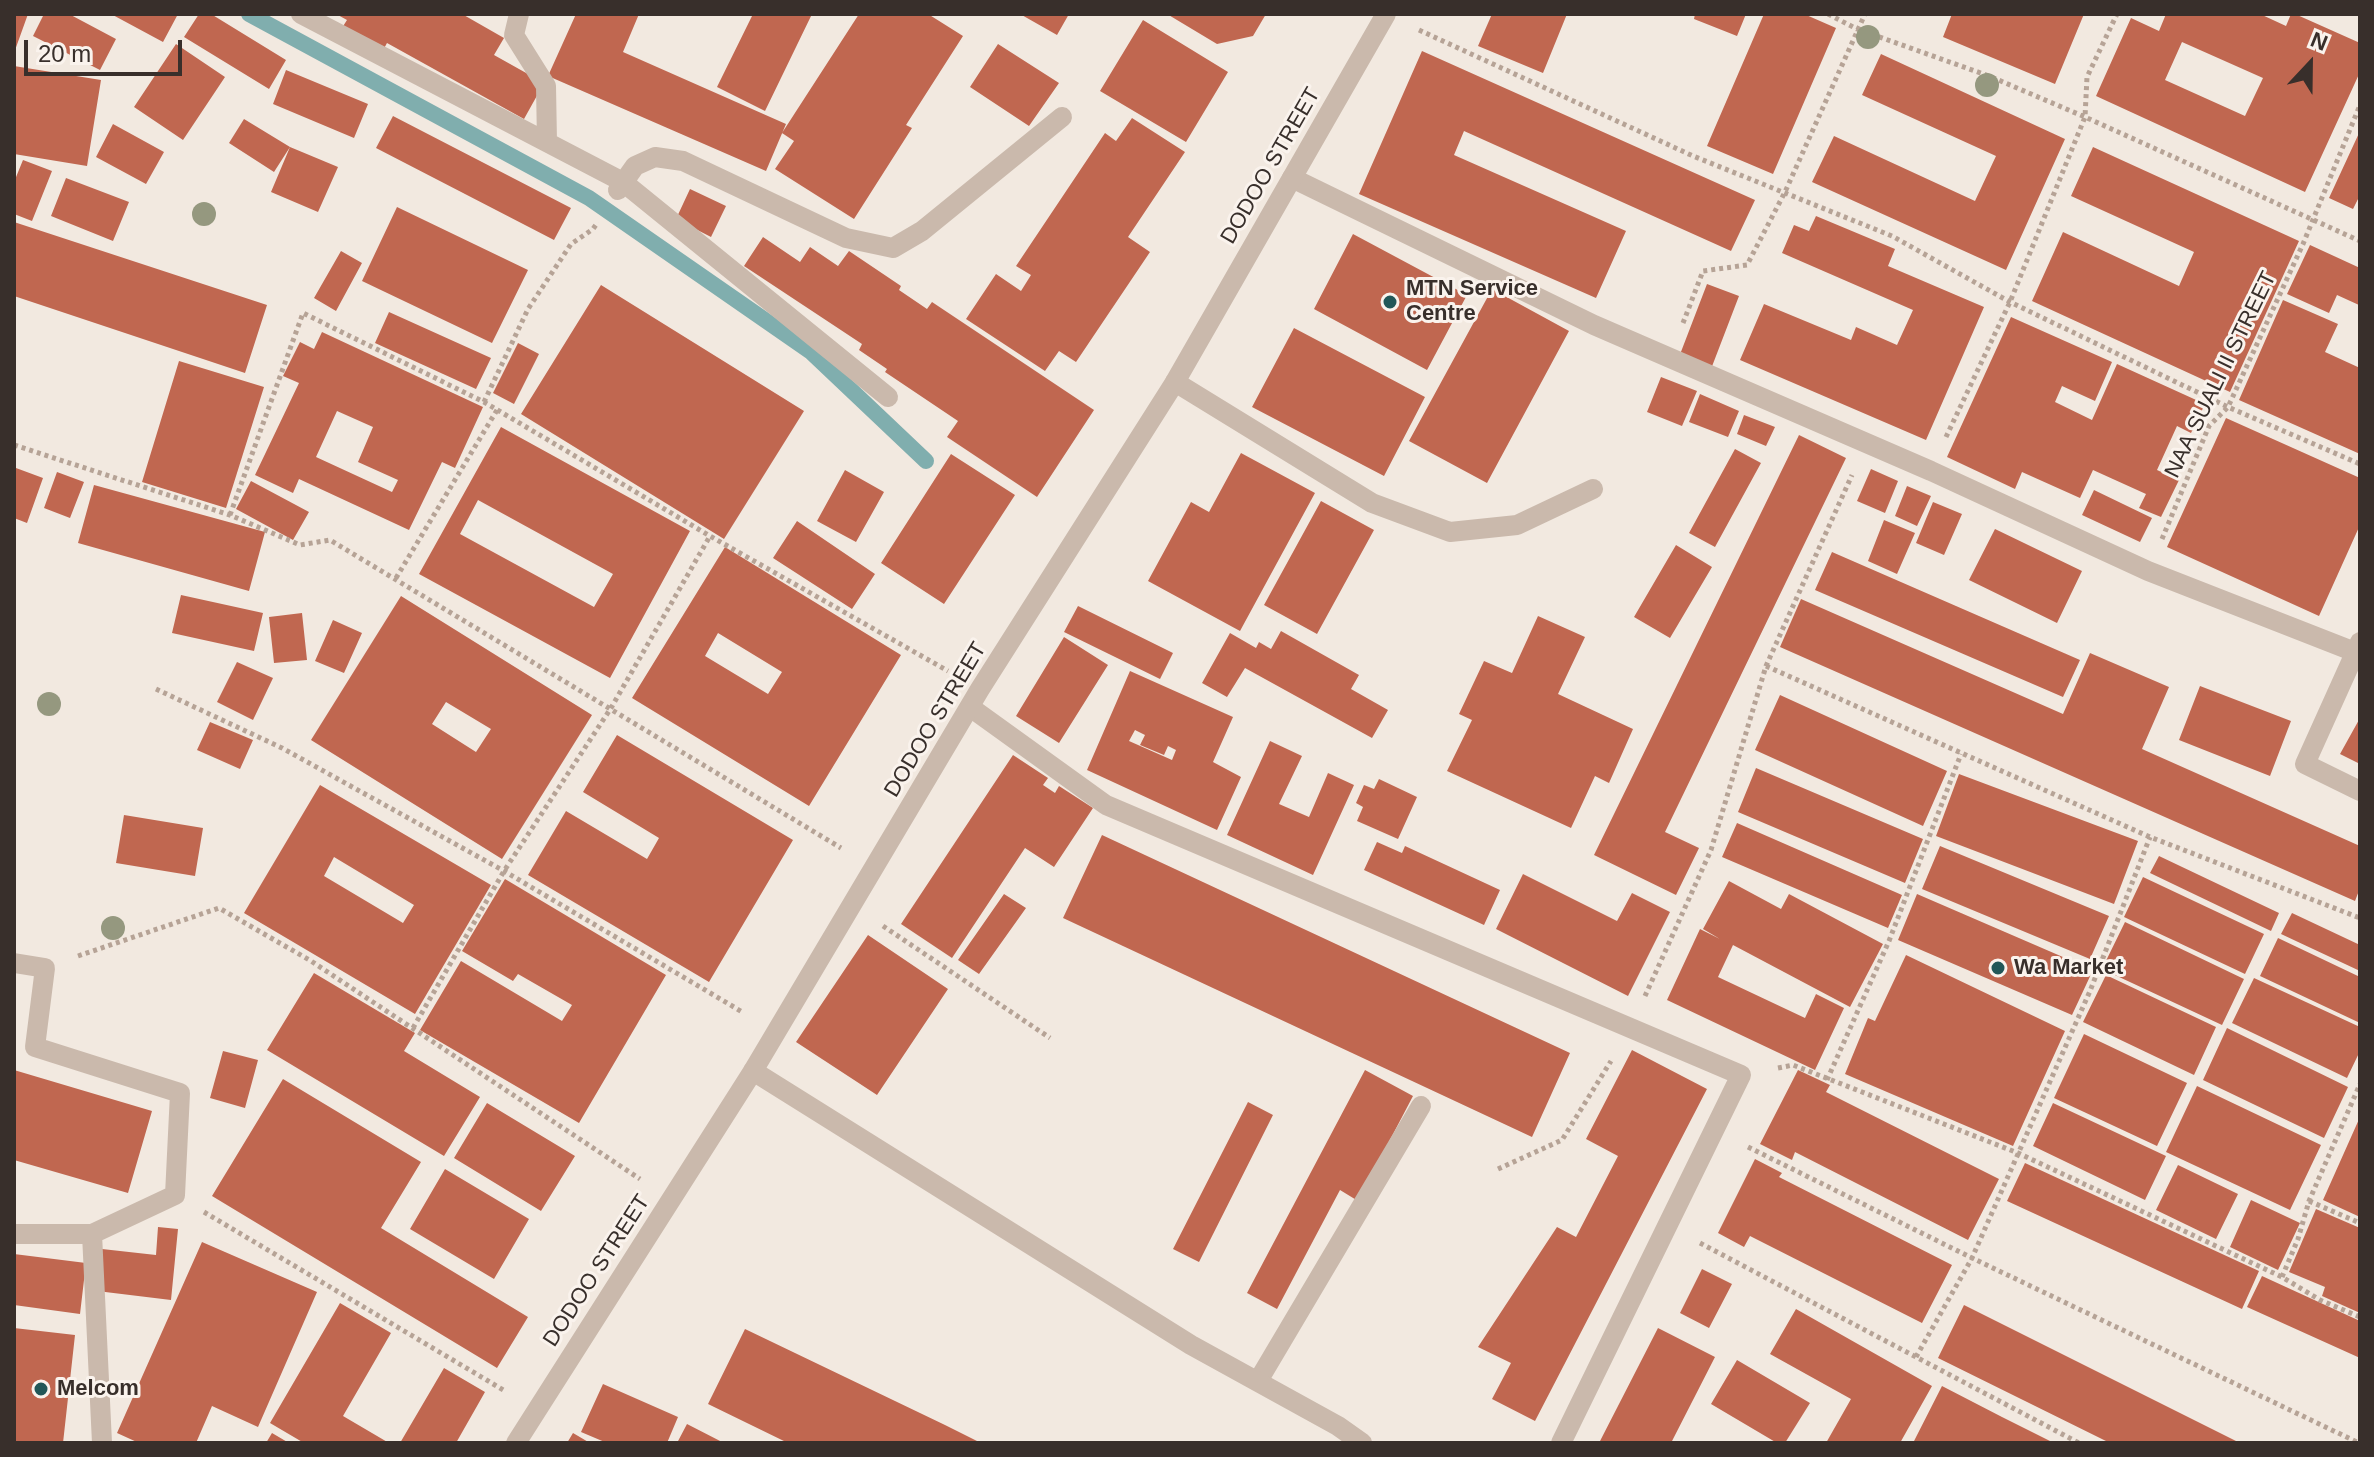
<!DOCTYPE html>
<style>
body{margin:0}
#map{position:relative;width:2374px;height:1457px;overflow:hidden;background:#f2e9e0;font-family:Arial,sans-serif}
canvas{display:block}
.frame{position:absolute;inset:0;border:16px solid #382f2b;pointer-events:none}
.north{position:absolute;left:2270px;top:24px;width:80px;height:80px;-webkit-text-stroke:6px #faf3ed;paint-order:stroke;rotate:22deg;font-size:22px;font-weight:700;line-height:32px;text-align:center;color:#382f2b}
.north::after{content:'';display:block;margin:auto;width:28px;height:36px;background:#382f2b;clip-path:polygon(50% 0,100% 100%,50% 72%,0 100%)}
.scale{position:absolute;left:24px;top:40px;width:158px;height:36px;box-sizing:border-box;border:4px solid #382f2b;border-top:0;padding-left:10px;font-size:24px;line-height:28px;white-space:nowrap;color:#382f2b;-webkit-text-stroke:6px #faf3ed;paint-order:stroke}
</style>
<div id="map">
<canvas width="2374" height="1457"></canvas>
<div class="frame"></div>
<div class="north">N</div>
<div class="scale">20 m</div>
</div>
<script>
const g = document.querySelector('canvas').getContext('2d');
g.lineJoin = 'round';
function toPath(rows) {
  const path = new Path2D();
  for (const r of rows) {
    path.moveTo(r[0], r[1]);
    for (let i = 2; i < r.length; i += 2) path.lineTo(r[i], r[i + 1]);
  }
  return path;
}
function stroke(path, color, width, dash) {
  g.strokeStyle = color;
  g.lineWidth = width;
  g.lineCap = dash ? 'butt' : 'round';
  g.setLineDash(dash || []);
  g.stroke(path);
}
function fillPath(path, color) {
  g.fillStyle = color;
  g.fill(path, 'evenodd');
}
function write(font, color, halo, rows, align = 'center') {
  g.font = font + ' Arial,sans-serif';
  g.lineWidth = 6;
  g.setLineDash([]);
  g.textBaseline = 'middle';
  g.strokeStyle = halo;
  g.fillStyle = color;
  for (const [text, x, y, turn = 0] of rows) {
    g.save();
    g.translate(x, y);
    g.rotate((+turn || 0) * Math.PI / 180);
    g.textAlign = isNaN(turn) ? turn : align;
    if (halo) g.strokeText(text, 0, 0);
    g.fillText(text, 0, 0);
    g.restore();
  }
}
const stream = toPath([
 [249,14,589,198,811,352,926,461]
]);
const building = toPath([
 [14,14,28,14,14,53],
 [44,14,69,14,116,39,100,70,33,36],
 [111,14,178,14,163,42],
 [199,14,211,14,286,60,269,89,184,37],
 [336,14,462,14,504,38,494,55,544,83,524,119,387,43,381,54,340,31,347,20],
 [576,14,639,14,623,52,786,124,766,171,548,76],
 [753,14,812,14,765,111,717,87],
 [859,14,928,14,963,36,906,125,912,128,854,219,775,169,794,141,782,133],
 [1020,14,1069,14,1057,35],
 [1167,14,1266,14,1253,36,1217,44],
 [1492,14,1567,14,1543,73,1478,46],
 [1695,14,1746,14,1737,36,1694,19],
 [1764,14,1804,14,1836,28,1773,174,1707,146],
 [1952,14,2084,14,2055,84,1943,37],
 [2166,14,2260,14,2286,26,2291,14,2295,14,2360,43,2360,72,2305,192,2096,96,2131,18,2159,31],
 [2182,42,2263,78,2245,116,2165,80],
 [1143,20,1228,72,1186,142,1100,91],
 [176,44,225,77,183,140,134,107],
 [998,44,1059,83,1029,126,970,87],
 [1422,51,1755,200,1731,251,1464,131,1454,155,1626,231,1596,298,1359,194],
 [1881,54,2065,139,2006,270,1812,182,1834,136,1975,201,1996,156,1862,95],
 [14,66,101,80,87,166,14,154],
 [286,70,368,104,354,138,273,104],
 [393,116,571,208,554,240,376,148],
 [1132,118,1185,152,1128,237,1150,252,1076,362,1059,351,1045,371,966,319,996,274,1021,291,1031,275,1016,266,1105,133,1116,141],
 [244,119,290,147,338,167,318,212,271,192,290,147,274,172,229,143],
 [113,124,164,152,146,184,96,157],
 [2360,131,2360,195,2353,209,2329,198],
 [2093,147,2299,241,2230,392,2032,301,2063,232,2179,286,2194,252,2071,196],
 [23,160,52,171,32,221,14,214,14,182],
 [66,178,129,202,113,241,51,216],
 [690,189,726,206,711,237,676,219],
 [397,207,528,270,492,343,362,281],
 [1816,216,1895,249,1888,266,1984,307,1926,440,1740,360,1764,304,1851,340,1856,327,1897,345,1913,310,1782,253,1794,225,1809,231],
 [14,222,267,305,245,373,14,296],
 [1353,234,1467,295,1427,370,1314,309],
 [763,237,800,262,810,247,838,266,849,251,901,286,899,290,927,309,932,302,1094,410,1037,497,947,437,958,421,885,372,887,369,859,350,862,344,744,266],
 [2310,245,2360,268,2359,305,2337,295,2329,313,2287,294],
 [341,251,362,263,336,311,314,298],
 [1707,284,1739,296,1711,369,1679,357],
 [601,285,804,411,724,539,521,414],
 [1492,289,1569,331,1487,483,1409,441],
 [2283,300,2338,324,2325,352,2360,368,2360,454,2239,400],
 [389,312,491,358,476,389,375,343],
 [2011,317,2112,362,2095,401,2062,386,2055,402,2092,420,2117,364,2205,404,2191,433,2177,426,2157,470,2179,480,2161,517,2139,508,2146,494,2093,470,2080,498,2022,472,2015,489,1947,457],
 [1294,328,1425,397,1384,476,1252,407],
 [322,332,483,407,455,468,442,462,409,530,299,479,293,493,255,475,299,383,283,376,300,342,314,349],
 [337,411,373,427,358,462,398,480,392,492,316,457],
 [518,343,539,354,514,404,493,393],
 [179,361,264,387,226,508,142,482],
 [1661,377,1697,391,1682,426,1647,412],
 [1700,394,1739,411,1728,437,1689,422],
 [1744,415,1775,427,1766,446,1737,434],
 [2226,418,2360,478,2360,525,2319,616,2167,547],
 [501,427,690,531,610,678,419,574],
 [478,500,613,574,594,607,460,534],
 [1799,435,1846,458,1665,832,1699,848,1676,895,1594,855],
 [1735,449,1761,463,1715,547,1689,533],
 [1241,453,1315,493,1240,631,1148,581,1191,502,1209,512],
 [951,454,1015,495,944,604,881,563],
 [16,468,43,478,27,523,14,518],
 [1871,469,1898,481,1885,513,1857,501],
 [845,470,884,492,856,542,817,521],
 [57,472,84,482,70,518,44,508],
 [251,481,309,512,293,540,236,509],
 [94,485,265,532,249,591,78,543],
 [1907,486,1931,496,1917,526,1895,516],
 [2094,490,2152,518,2140,542,2082,515],
 [1321,501,1374,530,1317,634,1264,605],
 [1933,502,1962,514,1944,555,1916,543],
 [1884,520,1915,533,1897,574,1868,561],
 [797,521,875,574,852,609,773,558],
 [1995,529,2082,571,2057,623,1969,580],
 [1676,545,1712,567,1670,638,1634,617],
 [725,547,901,655,809,806,632,698],
 [718,633,782,672,768,694,705,656],
 [1832,552,2080,660,2063,697,1815,590],
 [181,595,263,613,254,651,172,633],
 [401,596,592,715,502,859,311,740],
 [446,702,491,729,476,752,432,724],
 [1801,599,2063,714,2090,653,2169,687,2142,749,2360,846,2360,888,2355,901,1780,647],
 [1078,606,1173,653,1160,679,1064,632],
 [302,613,307,660,274,663,269,617],
 [1538,616,1585,637,1558,694,1633,729,1609,783,1595,776,1571,828,1447,771,1472,720,1459,714,1484,661,1512,673],
 [333,620,362,633,344,673,315,661],
 [1281,631,1359,675,1351,689,1388,710,1372,738,1245,668,1227,697,1202,683,1230,633,1256,648,1259,642,1271,649],
 [1064,637,1108,665,1059,743,1016,716],
 [237,662,273,678,253,720,217,702],
 [1130,671,1233,717,1213,762,1241,777,1217,830,1087,770],
 [1135,730,1145,735,1140,745,1164,755,1168,746,1176,750,1172,760,1129,741],
 [2200,686,2291,721,2270,776,2179,740],
 [1780,695,1947,771,1923,826,1755,750],
 [2360,718,2360,764,2340,754],
 [210,722,253,740,240,769,197,750],
 [617,735,793,840,709,982,528,875,566,811,647,859,659,838,583,792],
 [1270,741,1302,756,1279,804,1309,817,1328,773,1354,785,1313,875,1227,835],
 [1013,755,1048,778,1043,785,1055,793,1059,786,1093,808,1054,867,1025,848,952,958,901,924],
 [1756,768,1923,839,1905,883,1738,812],
 [1959,774,2138,841,2114,904,1936,836],
 [1379,779,1417,797,1398,839,1357,821,1363,807,1356,803,1364,785,1374,789],
 [320,785,491,885,415,1014,244,913],
 [334,857,414,905,403,923,324,876],
 [124,815,203,828,195,876,116,863],
 [1737,823,1902,895,1888,928,1722,857],
 [1102,835,1570,1053,1532,1137,1063,918],
 [1377,842,1402,853,1405,846,1500,890,1484,925,1364,870],
 [1940,846,2109,916,2090,959,1922,889],
 [2159,856,2279,913,2271,931,2150,873],
 [1523,874,1617,921,1632,893,1670,912,1628,996,1496,929],
 [2143,877,2264,934,2245,974,2124,917],
 [505,879,666,975,579,1123,420,1030,461,961,562,1021,572,1005,518,974,513,981,462,951],
 [1729,881,1781,909,1789,894,1883,944,1850,1007,1733,945,1718,977,1805,1018,1816,994,1844,1008,1815,1070,1667,1000,1700,929,1720,939,1703,929],
 [1004,894,1026,908,979,974,958,960],
 [1917,894,2093,970,2072,1015,1898,940],
 [2292,913,2360,945,2360,971,2281,934],
 [2125,922,2244,979,2222,1025,2102,969],
 [868,935,948,989,877,1095,796,1042],
 [2278,938,2360,977,2360,1023,2260,976],
 [1906,955,2065,1031,2013,1146,1845,1074,1868,1018,1875,1021],
 [314,973,415,1033,404,1051,480,1097,444,1156,267,1050],
 [2106,975,2216,1027,2194,1075,2083,1022],
 [2254,978,2360,1027,2360,1051,2347,1078,2232,1023],
 [2227,1028,2348,1087,2324,1138,2203,1080],
 [2084,1034,2187,1083,2157,1146,2054,1098],
 [1632,1050,1707,1089,1535,1421,1492,1399,1511,1363,1478,1347,1557,1227,1576,1237,1618,1156,1586,1139],
 [223,1051,258,1060,245,1108,210,1098],
 [14,1070,152,1111,128,1193,14,1160],
 [1365,1070,1413,1096,1358,1201,1340,1190,1277,1309,1247,1293],
 [1798,1070,1830,1085,1826,1092,1999,1179,1968,1240,1795,1152,1792,1160,1760,1144],
 [283,1079,421,1162,381,1228,528,1317,497,1368,212,1196],
 [2197,1086,2321,1145,2290,1210,2166,1152],
 [1248,1102,1273,1115,1199,1262,1173,1249],
 [487,1103,575,1156,541,1211,454,1158],
 [2053,1103,2166,1156,2145,1200,2033,1146],
 [2360,1117,2360,1217,2323,1200],
 [1755,1159,1782,1173,1779,1177,1952,1265,1922,1323,1750,1236,1744,1247,1718,1233],
 [2025,1163,2259,1271,2242,1309,2007,1201],
 [2178,1165,2238,1194,2216,1239,2156,1210],
 [445,1169,529,1219,494,1279,410,1229],
 [2251,1200,2300,1223,2278,1270,2230,1247],
 [2316,1209,2360,1228,2360,1313,2322,1296,2325,1287,2289,1272],
 [158,1227,178,1229,171,1300,97,1291,102,1249,156,1255],
 [202,1242,317,1292,258,1427,212,1406,196,1443,139,1443,117,1433],
 [14,1254,86,1263,80,1314,14,1305],
 [1702,1269,1732,1284,1709,1328,1680,1313],
 [2262,1276,2360,1321,2360,1358,2247,1307],
 [340,1303,391,1333,343,1416,389,1443,304,1443,270,1423],
 [1964,1305,2240,1443,2110,1443,1938,1358],
 [1796,1309,1932,1386,1900,1443,1826,1443,1851,1399,1770,1354],
 [14,1328,75,1335,63,1443,14,1443],
 [1658,1328,1715,1357,1671,1443,1599,1443],
 [745,1329,945,1425,981,1443,788,1443,708,1404],
 [1737,1360,1810,1403,1785,1443,1777,1443,1711,1404],
 [444,1368,485,1392,456,1443,400,1443],
 [603,1384,678,1417,667,1443,607,1443,581,1432],
 [1942,1386,2002,1417,2054,1443,1913,1443],
 [687,1424,724,1443,677,1443],
 [272,1433,289,1443,266,1443],
 [573,1433,590,1443,567,1443]
]);
const path = toPath([
 [1828,14,1857,29,1989,76,2085,117,2360,241],
 [1419,30,1693,156,1892,236,2010,302,2228,407,2360,464],
 [1683,323,1703,271,1747,265,1785,192,1865,14],
 [484,402,528,309,571,244,593,229,598,222],
 [1946,437,2010,302,2085,117,2087,77,2117,14],
 [14,445,230,515,300,545,330,540,841,848],
 [230,515,303,313,484,402,710,536,948,671],
 [2162,539,2209,426,2228,407,2303,244,2360,105],
 [396,578,497,410],
 [1766,666,2150,837,2360,918],
 [156,689,282,748,504,871,744,1013],
 [883,926,1050,1038],
 [78,956,219,908,311,961,640,1179],
 [1645,996,1711,850,1766,666,1852,475],
 [413,1028,504,871,611,708,710,536],
 [1778,1068,1793,1065,2018,1153,2282,1277,2320,1300,2360,1317],
 [1827,1080,1889,941,1961,754],
 [1748,1147,1972,1258,2359,1443],
 [1498,1169,1562,1140,1611,1061],
 [2309,1201,2360,1223],
 [204,1212,505,1391],
 [1700,1243,2079,1443],
 [2282,1277,2298,1239,2309,1201,2360,1084],
 [1916,1357,1972,1258,2090,991,2150,837]
]);
const service = toPath([
 [1258,1381,1421,1106]
]);
const minor = toPath([
 [301,14,623,182,888,397],
 [519,14,514,35,546,86,547,142],
 [1292,178,1594,325,1931,471,2148,571,2355,652],
 [618,190,635,166,655,157,683,161,846,238,893,248,922,231,1062,117],
 [1175,382,1372,503,1450,532,1517,525,1593,489],
 [2360,642,2305,764,2360,791],
 [970,707,1106,805,1741,1075,1561,1443],
 [14,963,45,968,35,1047,180,1093,175,1195,92,1234],
 [753,1071,1191,1345,1338,1426,1362,1443],
 [14,1234,92,1234,102,1443]
]);
const tertiary = toPath([
 [516,1443,753,1071,980,689,1175,382,1386,14]
]);
const trees = [
 [1868,37],
 [1987,85],
 [204,214],
 [49,704],
 [113,928]
];
const markers = [
 [1390,302,8,"#225758"],
 [1998,968,8,"#225758"],
 [41,1389,8,"#225758"]
];
const streetNames = [
 ["DODOO STREET",1271,166,-60],
 ["NAA SUALI II STREET",2221,375,-64],
 ["DODOO STREET",936,720,-59],
 ["DODOO STREET",597,1271,-57]
];
const poiNames = [
 ["MTN Service",1406,289],
 ["Centre",1406,314],
 ["Wa Market",2014,968],
 ["Melcom",57,1389]
];
stroke(stream, '#80aeae', 16);
fillPath(building, '#c06750');
stroke(path, '#b6a396', 5, [4, 4]);
stroke(service, '#cab9ac', 20);
stroke(minor, '#cab9ac', 20);
stroke(tertiary, '#cab9ac', 20);
g.fillStyle = '#95987f';
for (const [x, y] of trees) {
  g.beginPath();
  g.arc(x, y, 12, 0, 2 * Math.PI);
  g.fill();
}
for (const [x, y, r, color] of markers) {
  const dot = new Path2D();
  dot.arc(x, y, r, 0, 2 * Math.PI);
  g.fillStyle = color;
  g.fill(dot);
  stroke(dot, '#faf3ed', 3);
}
write('22px', '#382f2b', '#faf3ed', streetNames);
write('bold 22px', '#382f2b', '#faf3ed', poiNames, 'left');
</script>
